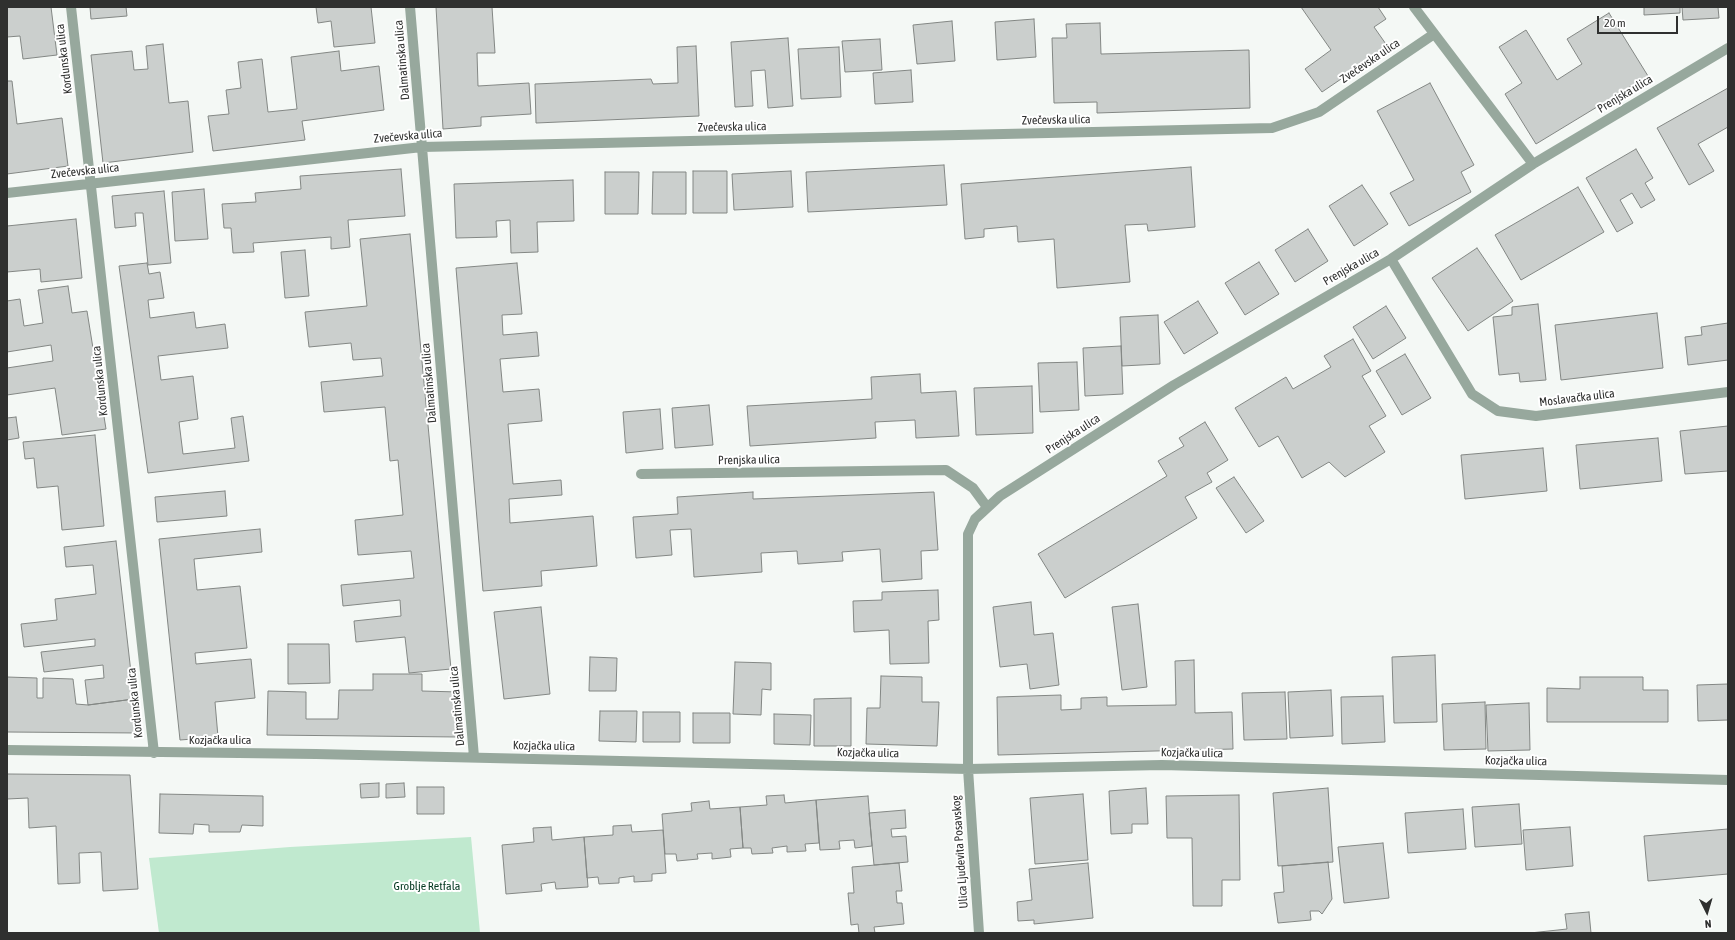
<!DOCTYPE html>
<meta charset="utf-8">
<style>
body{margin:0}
#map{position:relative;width:1735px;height:940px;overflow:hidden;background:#f4f8f5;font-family:"Asap Condensed",sans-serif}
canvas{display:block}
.frame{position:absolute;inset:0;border:8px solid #2f302f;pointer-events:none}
.north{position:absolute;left:1687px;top:892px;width:40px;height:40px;-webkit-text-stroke:3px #fff;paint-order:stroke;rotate:175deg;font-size:11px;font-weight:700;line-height:16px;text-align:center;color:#2f302f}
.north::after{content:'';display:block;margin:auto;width:14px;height:18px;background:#2f302f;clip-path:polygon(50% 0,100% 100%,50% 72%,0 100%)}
.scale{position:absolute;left:1597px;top:16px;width:81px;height:18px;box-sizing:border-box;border:2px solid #2f302f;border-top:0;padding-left:5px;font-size:12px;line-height:14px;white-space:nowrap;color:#2f302f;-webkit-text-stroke:3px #fff;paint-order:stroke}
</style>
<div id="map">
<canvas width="1735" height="940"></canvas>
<div class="frame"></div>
<div class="north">N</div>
<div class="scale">20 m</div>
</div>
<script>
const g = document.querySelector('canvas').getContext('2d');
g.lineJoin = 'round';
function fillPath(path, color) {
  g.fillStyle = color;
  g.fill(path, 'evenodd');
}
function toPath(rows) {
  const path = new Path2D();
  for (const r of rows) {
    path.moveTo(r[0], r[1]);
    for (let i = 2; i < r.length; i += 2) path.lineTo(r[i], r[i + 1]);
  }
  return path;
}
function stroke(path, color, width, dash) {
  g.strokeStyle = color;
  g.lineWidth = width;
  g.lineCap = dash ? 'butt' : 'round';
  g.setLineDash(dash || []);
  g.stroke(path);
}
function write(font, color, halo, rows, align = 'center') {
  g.font = font + ' "Asap Condensed",sans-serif';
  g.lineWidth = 4;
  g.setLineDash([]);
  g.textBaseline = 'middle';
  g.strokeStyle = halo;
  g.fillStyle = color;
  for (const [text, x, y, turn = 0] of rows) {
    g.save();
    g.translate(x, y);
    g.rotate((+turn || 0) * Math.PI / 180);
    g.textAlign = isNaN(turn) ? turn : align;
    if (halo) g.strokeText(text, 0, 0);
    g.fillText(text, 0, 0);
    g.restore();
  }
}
const green = toPath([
 [471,837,480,933,159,933,149,858,290,847]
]);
const building = toPath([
 [7,7,51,7,57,55,23,59,20,36,7,37,7,7],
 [90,7,130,7,126,7,127,16,91,19,90,7],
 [316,7,371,7,375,43,334,47,331,21,318,23,316,7],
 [436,7,492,7,495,53,477,53,478,86,529,83,531,114,481,117,481,126,443,129,436,7],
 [1301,7,1378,7,1386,19,1374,27,1388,47,1322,92,1305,69,1331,50,1301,7],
 [1644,7,1680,7,1680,13,1644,15,1644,7],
 [1682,7,1718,7,1719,18,1683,20,1682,7],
 [1609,13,1648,76,1536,144,1505,94,1522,83,1499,47,1526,30,1557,80,1582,64,1567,39,1609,13],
 [1034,19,1036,57,997,60,995,22,1034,19],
 [952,21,955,61,917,64,913,25,952,21],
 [1100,23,1101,54,1249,50,1250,108,1097,113,1097,102,1054,103,1052,38,1067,38,1066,24,1100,23],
 [788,38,793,106,768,108,765,70,751,71,753,106,735,107,731,42,788,38],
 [880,39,882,70,845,72,842,41,880,39],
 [163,44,169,103,188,101,193,152,103,163,91,55,132,51,134,70,148,69,146,46,163,44],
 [696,46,699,116,536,123,535,84,651,79,653,84,678,83,677,47,696,46],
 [839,47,841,97,801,99,798,49,839,47],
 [339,51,341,71,379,66,384,110,302,121,305,140,213,151,208,116,229,114,226,90,241,88,238,62,262,59,268,112,297,109,291,57,339,51],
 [911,70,913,102,875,104,873,73,911,70],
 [7,81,12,81,17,124,62,118,68,166,7,174,7,81],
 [1430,83,1474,165,1461,172,1471,192,1409,226,1390,193,1414,180,1377,111,1430,83],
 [1728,88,1728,127,1698,144,1714,171,1689,185,1657,128,1728,88],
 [1636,149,1653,178,1645,183,1655,200,1641,208,1632,193,1620,200,1633,223,1617,232,1586,178,1636,149],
 [944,165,947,205,808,212,806,172,944,165],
 [1191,167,1195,227,1148,231,1147,224,1125,225,1130,282,1057,288,1054,239,1018,242,1017,226,984,229,984,237,965,239,961,184,1191,167],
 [401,169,405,216,348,220,350,247,331,249,331,237,253,243,254,252,233,253,231,228,224,228,222,204,256,202,255,193,301,189,300,176,401,169],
 [693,171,727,171,727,213,693,213,693,171],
 [791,171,793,207,734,210,732,174,791,171],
 [605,172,639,172,638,214,605,214,605,172],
 [653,172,686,172,686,214,652,214,653,172],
 [573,180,574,221,537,222,538,252,511,253,510,220,496,221,497,237,456,238,454,184,573,180],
 [1362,185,1388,224,1354,246,1329,206,1362,185],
 [1578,187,1604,232,1521,280,1495,235,1578,187],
 [204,189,208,239,175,241,172,192,204,189],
 [164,191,171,263,148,265,143,213,135,213,136,226,115,228,112,196,164,191],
 [76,219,82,278,41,282,40,269,7,272,7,226,76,219],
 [1308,229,1328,261,1295,282,1275,250,1308,229],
 [410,234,451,669,409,673,405,637,356,642,354,621,401,616,400,600,343,606,341,585,414,578,411,551,358,555,355,520,403,515,398,460,390,461,385,407,324,412,321,382,383,376,381,358,353,360,351,343,309,347,305,312,367,306,360,239,410,234],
 [1477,248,1513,301,1468,331,1432,278,1477,248],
 [305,250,309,296,285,298,281,252,305,250],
 [1259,262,1279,294,1245,315,1225,283,1259,262],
 [147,263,149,274,160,272,164,298,148,300,150,318,194,312,196,328,225,324,228,348,158,356,161,380,193,376,198,419,179,422,183,454,235,448,231,418,243,416,249,461,148,473,119,266,147,263],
 [517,263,522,314,502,315,503,335,537,332,539,356,500,359,503,392,539,389,542,421,508,424,513,484,561,480,562,495,509,499,510,523,593,516,597,566,541,571,542,586,483,591,456,268,517,263],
 [68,286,72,313,87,311,106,429,62,435,55,388,7,395,7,368,53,361,51,345,7,352,7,301,20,299,24,326,43,323,38,290,68,286],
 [1198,301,1218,333,1184,354,1164,322,1198,301],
 [1538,304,1546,380,1520,382,1519,373,1499,375,1493,317,1512,315,1512,307,1538,304],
 [1386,306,1406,338,1373,359,1353,327,1386,306],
 [1657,313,1663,368,1561,380,1555,325,1657,313],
 [1158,315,1160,364,1122,366,1120,317,1158,315],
 [1728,323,1728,360,1688,365,1685,337,1702,335,1701,327,1728,323],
 [1353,339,1371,371,1362,376,1386,416,1369,426,1385,452,1345,477,1329,462,1302,478,1278,436,1259,447,1235,408,1286,377,1293,389,1331,367,1324,356,1353,339],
 [1121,346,1123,394,1085,396,1083,348,1121,346],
 [1405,354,1431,398,1402,415,1376,371,1405,354],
 [1077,362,1079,410,1040,412,1038,363,1077,362],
 [920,374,921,393,956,391,959,436,916,438,915,420,875,422,876,438,750,446,747,406,872,399,871,377,920,374],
 [1032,386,1033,433,976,435,974,388,1032,386],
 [709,405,713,445,675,448,672,408,709,405],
 [660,409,663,449,626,453,623,412,660,409],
 [16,417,19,438,7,440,7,418,16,417],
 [1205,422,1228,460,1207,473,1212,482,1185,497,1197,518,1065,598,1038,554,1167,476,1158,461,1184,446,1179,438,1205,422],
 [1728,426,1728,471,1685,474,1680,431,1728,426],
 [95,435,104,526,62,530,58,486,37,488,34,458,25,459,23,442,95,435],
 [1658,438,1662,481,1580,489,1576,445,1658,438],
 [1543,448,1547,491,1465,499,1461,455,1543,448],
 [1234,477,1264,521,1246,533,1216,488,1234,477],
 [225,491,227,516,157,522,155,497,225,491],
 [753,492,753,499,934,492,938,550,921,551,922,579,882,582,880,549,842,552,843,561,798,564,797,551,761,553,762,572,694,577,691,529,670,530,672,555,636,558,633,517,678,514,677,497,753,492],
 [260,529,262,552,194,559,197,590,240,586,247,648,195,653,196,664,251,659,255,698,215,702,218,737,180,740,159,539,260,529],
 [116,541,134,699,88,705,85,680,104,678,103,665,44,672,41,652,95,646,95,639,24,647,21,624,57,620,55,599,96,594,93,565,66,567,64,547,116,541],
 [938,590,939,620,928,621,929,663,890,664,889,630,854,632,853,601,882,600,882,592,938,590],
 [1031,602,1034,635,1053,633,1059,685,1030,689,1027,664,1000,667,993,607,1031,602],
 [1138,604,1147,687,1122,690,1112,607,1138,604],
 [541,607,550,694,504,699,494,612,541,607],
 [288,644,329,644,330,683,288,684,288,644],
 [1435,655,1437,722,1394,723,1392,657,1435,655],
 [590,657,617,658,616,691,589,691,590,657],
 [1194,660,1195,713,1232,712,1233,749,998,755,997,697,1061,695,1061,710,1081,709,1081,698,1107,697,1107,706,1176,705,1175,661,1194,660],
 [735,662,771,663,771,690,762,689,761,715,733,714,735,662],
 [373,674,422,674,422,691,459,692,458,737,267,735,268,691,306,692,306,719,338,719,339,690,373,690,373,674],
 [881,676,922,677,922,702,939,702,937,746,866,744,867,708,880,708,881,676],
 [7,677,37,678,37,698,43,698,43,678,73,679,76,704,88,705,134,699,139,733,7,732,7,677],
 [1580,677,1643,677,1643,690,1668,690,1668,722,1547,722,1547,688,1580,689,1580,677],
 [1728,684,1728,720,1698,721,1697,685,1728,684],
 [1331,690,1333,736,1290,738,1288,692,1331,690],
 [1285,692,1287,739,1244,740,1242,693,1285,692],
 [1383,696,1385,742,1342,744,1341,697,1383,696],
 [851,698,851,746,814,746,814,699,851,698],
 [1485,702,1486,749,1444,750,1442,704,1485,702],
 [1529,703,1530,750,1488,751,1486,705,1529,703],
 [600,711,637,711,636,742,599,741,600,711],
 [643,712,680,712,680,742,643,742,643,712],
 [693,713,730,713,730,743,693,743,693,713],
 [774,714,811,715,810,745,774,744,774,714],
 [7,774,130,775,138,889,103,891,101,852,79,853,80,883,58,884,56,826,29,828,28,798,7,799,7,774],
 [379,783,379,797,361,798,360,784,379,783],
 [404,783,405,797,386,798,386,784,404,783],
 [417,787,444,787,444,814,417,814,417,787],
 [1146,788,1148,824,1132,824,1132,833,1111,834,1109,791,1146,788],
 [1328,788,1333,862,1278,866,1273,793,1328,788],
 [160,794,263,796,263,826,242,825,240,832,209,832,209,825,194,824,193,834,159,833,160,794],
 [1083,794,1088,860,1035,864,1030,798,1083,794],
 [784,795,785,803,816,800,819,843,805,844,806,851,787,852,787,846,772,848,773,853,752,854,751,848,743,848,740,807,767,805,766,796,784,795],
 [1239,795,1240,880,1222,880,1222,906,1193,906,1192,838,1167,838,1166,796,1239,795],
 [868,796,872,846,855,848,854,840,839,841,840,849,820,850,816,800,868,796],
 [709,801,710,809,740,807,743,848,730,849,731,857,712,859,712,853,697,854,698,859,677,861,676,854,665,854,662,814,692,811,691,803,709,801],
 [1519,804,1522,844,1475,847,1472,807,1519,804],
 [1463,809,1466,849,1408,853,1405,813,1463,809],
 [905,810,906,828,891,829,892,837,906,836,908,862,874,865,869,813,905,810],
 [631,825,632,832,663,830,666,873,652,874,652,881,634,882,634,876,619,878,619,883,599,884,598,877,587,878,584,837,613,835,613,826,631,825],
 [551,827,552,840,584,837,588,887,556,889,555,882,541,884,542,891,506,894,502,845,534,842,533,828,551,827],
 [1570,827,1573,866,1526,870,1523,830,1570,827],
 [1728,829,1728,874,1648,881,1644,836,1728,829],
 [1383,843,1389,898,1344,903,1338,847,1383,843],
 [1328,862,1332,899,1322,914,1319,911,1310,911,1311,920,1278,923,1274,893,1284,892,1282,866,1328,862],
 [899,863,902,891,896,891,897,903,902,903,904,924,874,927,875,933,859,933,858,924,851,925,848,893,854,893,852,867,899,863],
 [1088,863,1093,918,1034,924,1034,920,1018,921,1017,902,1032,900,1029,869,1088,863],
 [1589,912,1591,933,1530,933,1567,929,1565,914,1589,912]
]);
const street = toPath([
 [71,7,154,753],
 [410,7,474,757],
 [1414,7,1533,164],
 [7,193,422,147,1272,128,1319,112,1434,34],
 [1391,259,1472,394,1498,411,1536,416,1728,392],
 [641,474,946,470,973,488,987,507],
 [7,750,316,754,968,769,1162,765,1728,780],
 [979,933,968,769,968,534,975,519,1000,496,1174,385,1391,259,1533,164,1728,48]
]);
const streetNames = [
 ["Kordunska ulica",64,59,-97],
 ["Dalmatinska ulica",402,60,-95],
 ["Zvečevska ulica",1370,61,-34],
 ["Prenjska ulica",1625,94,-31],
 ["Zvečevska ulica",1056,120,-1],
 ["Zvečevska ulica",732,127,-1],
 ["Zvečevska ulica",408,136,-5],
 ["Zvečevska ulica",85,171,-6],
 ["Prenjska ulica",1351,267,-30],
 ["Kordunska ulica",100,381,-96],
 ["Dalmatinska ulica",429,383,-95],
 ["Moslavačka ulica",1577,398,-7],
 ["Prenjska ulica",1073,434,-33],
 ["Prenjska ulica",749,460,-1],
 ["Kordunska ulica",135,703,-96],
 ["Dalmatinska ulica",457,706,-95],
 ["Kozjačka ulica",220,740],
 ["Kozjačka ulica",544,746,1],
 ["Kozjačka ulica",868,753,1],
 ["Kozjačka ulica",1192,753,1],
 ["Kozjačka ulica",1516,761,1],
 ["Ulica Ljudevita Posavskog",960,852,-94]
];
const parkNames = [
 ["Groblje Retfala",427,886]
];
fillPath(green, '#c0e9cf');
fillPath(building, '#cbcfcd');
stroke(building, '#838784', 1);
stroke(street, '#97a89d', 10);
write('12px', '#2f302f', '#fff', streetNames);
write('12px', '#033820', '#fff', parkNames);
</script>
